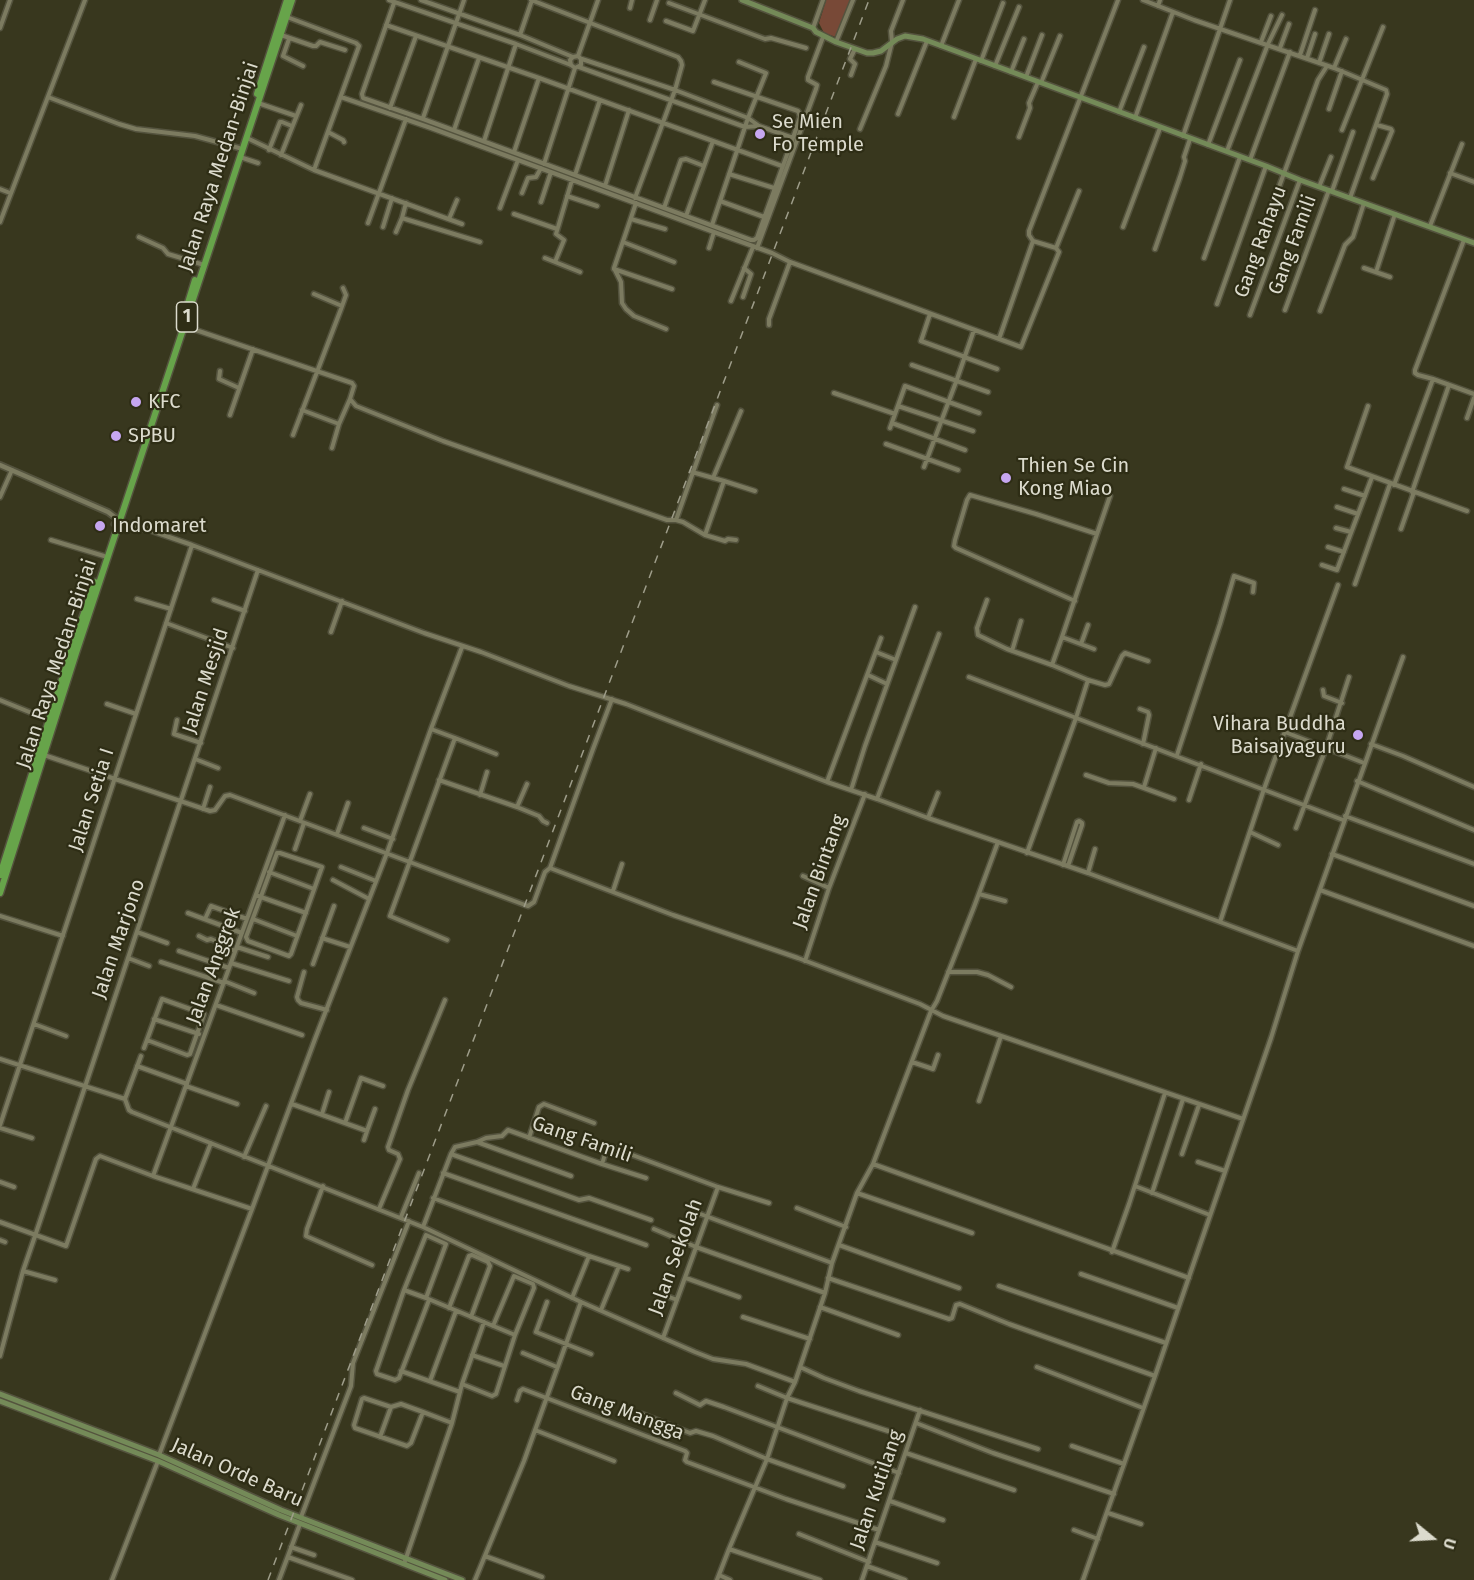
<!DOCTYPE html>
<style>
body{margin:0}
#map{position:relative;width:1474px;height:1580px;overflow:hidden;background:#38371e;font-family:"Fira Sans",sans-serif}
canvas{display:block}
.north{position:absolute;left:1402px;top:1508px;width:60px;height:60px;-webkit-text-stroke:4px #2e2d15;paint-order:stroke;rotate:108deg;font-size:16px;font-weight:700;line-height:24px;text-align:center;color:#dcdbcd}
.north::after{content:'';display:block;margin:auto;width:21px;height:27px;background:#dcdbcd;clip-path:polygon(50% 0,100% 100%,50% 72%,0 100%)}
</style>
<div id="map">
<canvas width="1474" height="1580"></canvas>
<div class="north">U</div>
</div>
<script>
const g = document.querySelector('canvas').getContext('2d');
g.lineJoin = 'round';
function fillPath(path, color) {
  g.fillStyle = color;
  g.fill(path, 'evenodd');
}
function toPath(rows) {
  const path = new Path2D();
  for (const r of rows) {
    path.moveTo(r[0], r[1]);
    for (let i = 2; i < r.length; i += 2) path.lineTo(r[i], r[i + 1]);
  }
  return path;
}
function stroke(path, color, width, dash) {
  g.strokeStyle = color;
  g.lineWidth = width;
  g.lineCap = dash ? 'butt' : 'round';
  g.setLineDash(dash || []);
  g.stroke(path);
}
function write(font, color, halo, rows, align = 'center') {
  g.font = font + ' "Fira Sans",sans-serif';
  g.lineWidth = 4.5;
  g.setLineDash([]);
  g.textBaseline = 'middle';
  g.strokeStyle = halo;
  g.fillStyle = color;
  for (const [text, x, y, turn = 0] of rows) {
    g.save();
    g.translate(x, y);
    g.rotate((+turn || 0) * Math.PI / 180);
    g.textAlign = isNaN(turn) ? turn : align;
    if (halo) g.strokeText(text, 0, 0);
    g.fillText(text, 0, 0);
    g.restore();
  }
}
const green = toPath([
 [826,0,852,0,836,37,824,33,819,23]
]);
const minor = toPath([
 [389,0,516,44,571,65,575,68,581,65,581,59,578,56,573,57,570,60,571,65],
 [421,0,520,35,573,57],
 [531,0,678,57,681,61,682,65,675,90,635,198],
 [1143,0,1194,20,1334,68,1386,90,1387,94,1350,198],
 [394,3,362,94,363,98,423,119,751,240,754,240,757,238,793,138,800,117,799,113,798,111,714,82],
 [669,3,765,39,771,38,806,48],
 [1158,6,1160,0],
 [630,8,632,0],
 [287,17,356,43,359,46,314,170],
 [650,20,657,0],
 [666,21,693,31,705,0],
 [386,25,539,78,782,166],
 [0,28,10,0],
 [813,28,823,0],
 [281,35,313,46,316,46,320,42,345,50],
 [520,35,532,0],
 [289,39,283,56,303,66],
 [836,42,853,0],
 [1261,42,1271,16],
 [941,46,959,0],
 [1280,48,1289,24],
 [1300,55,1315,10],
 [578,56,598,0],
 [1307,58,1315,34],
 [582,59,675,90,748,118,759,126,793,138],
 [981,61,1003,3],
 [1319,63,1329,34],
 [995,66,1019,7],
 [579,67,745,127,759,126],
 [1334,68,1346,39],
 [1011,72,1024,39],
 [851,75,855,64,850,59,855,49],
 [1026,77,1042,35],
 [1041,83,1060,36],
 [48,97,119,124,136,129,195,136,239,148],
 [341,97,431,128,714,232,772,253,790,262,1021,347,1059,252,1056,248,1033,241],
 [258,103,296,116],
 [390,108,416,36],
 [1329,109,1342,71],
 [1119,112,1144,47],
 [898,114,927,41],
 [954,117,976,59],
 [423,118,464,0],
 [1135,118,1173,12],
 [860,129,886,66,892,42,891,31,903,0],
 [454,130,479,58],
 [1342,130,1383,27],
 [328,132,343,140,344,142],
 [1183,136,1230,0],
 [1019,137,1030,108,1029,103,1038,82],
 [247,138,314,170,462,224],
 [484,141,516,44],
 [1208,145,1240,60],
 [269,150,280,122,282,122,292,126],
 [1227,151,1268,44,1282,15],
 [514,152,539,78],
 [281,155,301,105],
 [240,157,258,163],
 [1250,160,1290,52],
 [544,164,575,68],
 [1450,173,1474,182],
 [729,174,774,188],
 [575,175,600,100],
 [1373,178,1392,131,1391,129,1377,125],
 [605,186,629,110],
 [1319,187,1331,157],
 [0,189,10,193],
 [1332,191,1353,132],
 [522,193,528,178,536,177,541,168],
 [567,196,597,206],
 [720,201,764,217],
 [541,202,551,172],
 [636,203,614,268,621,282,622,303,626,309,634,316,666,329],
 [500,208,518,160],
 [664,208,681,160,686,159,704,166],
 [514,214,557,229],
 [686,216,713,141],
 [402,218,480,242],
 [449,219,457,200],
 [631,219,665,229],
 [0,222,85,0],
 [368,223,406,119],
 [712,225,748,118,766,73,739,62],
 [1430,226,1462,144],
 [383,227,392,198],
 [1123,227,1160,128],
 [396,232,402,218,406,203],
 [139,237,163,248,168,254,201,264],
 [1260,239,1318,80,1327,66],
 [623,242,674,262],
 [709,248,714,232],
 [757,248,816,89,817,85,808,80,808,77,823,37],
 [1056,248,1079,191],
 [1155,249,1180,177,1185,161,1184,157,1190,139],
 [545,258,580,272],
 [1204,258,1240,157],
 [555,262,564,240,556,234,572,180],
 [1364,268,1390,277],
 [614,269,672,289],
 [1376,272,1395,214],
 [314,294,342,306],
 [743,297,751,274,744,268],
 [731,301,753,247],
 [1217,304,1266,166],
 [1285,310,1329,190],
 [1320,311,1345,245,1353,237,1364,203],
 [930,314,921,341,965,357],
 [1250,315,1300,180],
 [769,325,769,319,790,262],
 [184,326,352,383,354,386,350,399,356,406,443,441,667,520,676,520,683,522,705,535,725,541,728,539,736,540],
 [999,339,1033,241,1029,235,1029,231,1118,0],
 [964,357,997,369],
 [912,365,988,392],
 [220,371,219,379,239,388],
 [1433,379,1474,394],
 [834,393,895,414],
 [898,406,973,431],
 [1368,406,1347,467,1467,511],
 [302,410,339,424],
 [230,415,253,349],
 [1467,418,1474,398],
 [892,423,965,450],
 [890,428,905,386,979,413],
 [293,435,341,309,346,295,343,288],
 [886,444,958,470],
 [332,448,339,424,350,399],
 [924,467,956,382,974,330],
 [692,472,724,481,705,535],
 [713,478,741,411],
 [724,481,755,491],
 [1394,485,1433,379,1418,375,1415,373,1415,370,1464,240],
 [1344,489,1365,496],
 [1412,492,1449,385],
 [0,497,12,470],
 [1337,507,1358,514],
 [676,520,717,405],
 [114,524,149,530,192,545,424,633,481,652,569,686,626,704,827,782,877,799,928,818,1088,873,1298,951],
 [1336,528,1351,532],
 [1401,529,1414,492],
 [1097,534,1110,496],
 [51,540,104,556],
 [1328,547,1344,552],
 [1322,565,1337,570,1372,477],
 [1355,584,1390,484],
 [137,599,171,609],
 [214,600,245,611],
 [987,600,977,628,978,635,1007,649,1052,665],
 [166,623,233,648],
 [331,632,342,601],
 [1062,637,1094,649],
 [1081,644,1088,625],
 [1012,651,1021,621],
 [876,652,896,660],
 [868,675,887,684],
 [969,677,1343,820],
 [1088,680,1105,685,1109,684,1122,656,1125,653,1148,661],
 [1323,690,1324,696,1342,703],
 [0,700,49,720],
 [107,704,136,714],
 [1140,709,1148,712,1149,715,1143,744],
 [177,720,174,734,201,743],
 [431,729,455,738],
 [1285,732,1364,763],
 [1371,744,1403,756,1474,787],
 [44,755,210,811,215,810,225,796,230,795,525,905,528,906,534,902,545,872,550,868,673,915,798,958,920,1004,943,1016,1243,1119],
 [1177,755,1220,624,1234,576,1254,583,1253,592],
 [195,759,218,768],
 [1086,775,1109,783,1133,784,1174,799],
 [439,780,517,807,539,816,543,821,547,823],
 [1357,781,1474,830],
 [827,782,881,638],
 [1144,787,1156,748],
 [851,790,865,746,915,607],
 [480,795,487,772],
 [877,799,939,634],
 [1189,800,1201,764],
 [517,807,527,784],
 [203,809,210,787],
 [1345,816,1474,864],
 [928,818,938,793],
 [300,821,310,794],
 [364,828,393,839],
 [1296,828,1326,748,1349,677],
 [1250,832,1278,845],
 [337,834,348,803],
 [295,849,304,823],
 [277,853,280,853,322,867,291,954,289,956,248,941,246,937,277,853],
 [1027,853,1076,718,1088,680,1052,665,1062,637,1097,534,1036,514,970,495,967,500,955,540,954,546,956,548,1075,601],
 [1332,854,1474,906],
 [1063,865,1077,822,1079,821,1082,823,1082,825,1068,866],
 [341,867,376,881],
 [550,868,593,749,612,699],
 [269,872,314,889],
 [1088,873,1095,849],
 [803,876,829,888],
 [333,880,369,899],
 [1320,890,1474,946],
 [613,891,622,864],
 [979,894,1005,901],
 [258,896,306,913],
 [188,913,242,933],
 [0,916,63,936],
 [205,919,211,906,247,919],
 [253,919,297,936],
 [1220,922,1264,789,1338,585],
 [137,932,167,943],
 [199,936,207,940,211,939,220,943,224,946,235,951],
 [322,938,350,947],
 [447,940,390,916,455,738,496,754],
 [237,947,268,957],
 [179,951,229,968],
 [128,958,149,966],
 [805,961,829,888,865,794],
 [161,962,224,983],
 [231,963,289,981],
 [313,964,334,906],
 [304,972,297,997,298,1000,301,1003,327,1010],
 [948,972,977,972,988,975,1011,987],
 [224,981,254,993],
 [216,1005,302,1035],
 [154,1019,199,1034],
 [34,1024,66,1036],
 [144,1048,162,999,204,1014,190,1054,187,1055,147,1040],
 [0,1059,125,1099,129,1110,132,1112,423,1227,581,1302,695,1352,713,1359,746,1364,795,1382],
 [912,1062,933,1069,938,1055],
 [137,1066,187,1084],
 [186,1086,237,1104],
 [125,1099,141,1056],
 [979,1101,1001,1036],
 [292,1104,367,1131,364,1140],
 [322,1114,329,1092],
 [345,1123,361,1078,383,1086],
 [0,1125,192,545],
 [0,1128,32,1138],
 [367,1131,375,1109],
 [529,1138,538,1110,539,1107,544,1104,594,1123],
 [477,1142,571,1176],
 [451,1154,579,1200,589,1198,651,1220],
 [1182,1154,1199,1105],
 [244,1157,266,1106],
 [1198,1162,1225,1171],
 [602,1164,607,1148,611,1147,718,1187,769,1203],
 [873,1164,1189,1278],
 [443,1173,646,1245],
 [153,1176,285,815],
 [0,1182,14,1187],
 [323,1186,307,1229,306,1236,372,1265],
 [1135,1186,1210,1215],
 [193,1189,211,1143],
 [857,1193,972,1233],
 [1152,1193,1183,1099],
 [433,1198,589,1256,628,1269],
 [797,1208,846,1227],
 [379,1209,400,1159,398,1154,389,1150,388,1147,408,1090,445,1000],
 [695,1212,832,1263],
 [401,1217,419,1173],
 [0,1222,66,1246,96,1159,100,1156,153,1176,252,1209],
 [423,1227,451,1154,455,1147,477,1142,486,1138,502,1136,508,1130,602,1164,646,1178],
 [654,1229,696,1247,825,1293],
 [0,1240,5,1242],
 [839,1245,959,1288],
 [1112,1252,1129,1204,1165,1093],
 [23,1271,55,1280],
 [1081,1274,1178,1308],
 [686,1278,739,1297],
 [828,1278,949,1319,952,1318,956,1305,960,1304,1009,1324,1155,1376],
 [999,1286,1166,1343],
 [404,1290,426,1298,515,1335],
 [664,1295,677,1300],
 [426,1298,446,1244,426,1235,404,1290,376,1371,377,1374,395,1380,399,1378,429,1300],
 [572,1298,589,1256],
 [547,1302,536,1332,591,1354],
 [820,1307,898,1335],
 [449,1308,469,1256,472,1255,488,1262,490,1266,471,1317],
 [601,1310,619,1266],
 [743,1317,810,1339],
 [663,1338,718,1187],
 [523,1353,557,1367],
 [472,1355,504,1366],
 [0,1356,23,1271,35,1236,258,570],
 [800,1367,824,1378,859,1391,1038,1449],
 [1037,1367,1143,1408],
 [401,1371,460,1392],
 [430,1381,456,1311],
 [462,1384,492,1396,496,1394,515,1335,534,1288,533,1284,514,1276,493,1326],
 [758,1386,787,1398,891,1432],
 [676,1393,700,1405,706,1401,724,1407,899,1473],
 [517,1400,520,1391,523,1389,685,1451,687,1453,685,1460,687,1462,786,1499,879,1530],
 [423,1412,411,1443,407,1446,355,1428,354,1425,362,1399,364,1398,391,1407,401,1404,423,1412,452,1423],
 [642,1414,690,1433,696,1431,713,1436,767,1459,843,1486],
 [916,1423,993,1453,1114,1494],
 [535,1430,614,1461],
 [380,1437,391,1407],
 [1072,1446,1124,1464],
 [906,1453,1014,1490],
 [159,1455,252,1209,315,1039,387,853,431,729,462,647],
 [890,1501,943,1520],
 [1108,1513,1141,1524],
 [301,1517,351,1386,353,1363,409,1221],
 [1074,1530,1098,1539],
 [799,1534,869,1562],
 [875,1542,937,1563],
 [291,1547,314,1555],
 [729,1549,820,1580],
 [485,1556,542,1577],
 [288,1557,352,1580],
 [404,1564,452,1423,462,1384,484,1322],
 [867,1566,905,1580],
 [719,1575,730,1580],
 [112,1580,158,1461],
 [279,1580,300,1524],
 [475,1580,524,1461,581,1302],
 [717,1580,729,1549,767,1459,787,1398,795,1382,825,1293,832,1263,857,1193,873,1164,931,1011,937,1001,974,907,998,842],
 [862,1580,920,1410],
 [1083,1580,1155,1376,1271,1038,1298,951,1403,657]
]);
const tertiary = toPath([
 [0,465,108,512,120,521]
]);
const secondary = toPath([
 [742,0,813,28,816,32,836,42,867,53,873,53,881,51,897,39,905,36,923,39,1266,166,1300,180,1474,243],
 [0,1394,159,1455,281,1510,462,1580],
 [0,1401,158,1461,279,1515,445,1580]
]);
const trunk = toPath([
 [257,94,287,0],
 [184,316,195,280],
 [0,875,74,641,95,582],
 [0,893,76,653,292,0]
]);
const rail = toPath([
 [268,1580,869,0]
]);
const markers = [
 [760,134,6,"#c6a6f0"],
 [136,402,6,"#c6a6f0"],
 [116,436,6,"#c6a6f0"],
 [1006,478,6,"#c6a6f0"],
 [100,526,6,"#c6a6f0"],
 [1358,735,6,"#c6a6f0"]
];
const shields = [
 [187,317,21]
];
const shieldNames = [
 ["1",187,317]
];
const poiNames = [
 ["Se Mien",772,122],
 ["Fo Temple",772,145],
 ["KFC",148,402],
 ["SPBU",128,436],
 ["Thien Se Cin",1018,466],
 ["Kong Miao",1018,489],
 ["Indomaret",112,526],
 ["Vihara Buddha",1346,724,"right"],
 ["Baisajyaguru",1346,747,"right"]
];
const streetNames = [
 ["Jalan Raya Medan-Binjai",219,167,-72],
 ["Gang Rahayu",1261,242,-70],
 ["Gang Famili",1293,245,-70],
 ["Jalan Raya Medan-Binjai",57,664,-72],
 ["Jalan Mesjid",206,681,-72],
 ["Jalan Setia I",92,800,-72],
 ["Jalan Bintang",820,872,-70],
 ["Jalan Marjono",119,939,-71],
 ["Jalan Anggrek",214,966,-70],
 ["Gang Famili",582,1140,19],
 ["Jalan Sekolah",676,1257,-70],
 ["Gang Mangga",627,1413,21],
 ["Jalan Orde Baru",237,1473,24],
 ["Jalan Kutilang",877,1490,-71]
];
fillPath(green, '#784937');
stroke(minor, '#54533e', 7);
stroke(tertiary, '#54533e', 8);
stroke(secondary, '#54533e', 8);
stroke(trunk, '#54533e', 9);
stroke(minor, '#7c7b60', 4);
stroke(tertiary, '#7c7b60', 4.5);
stroke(secondary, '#748a58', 5);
stroke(trunk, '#67a44a', 6);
stroke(rail, '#9e9d8a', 1.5, [8, 8]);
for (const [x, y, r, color] of markers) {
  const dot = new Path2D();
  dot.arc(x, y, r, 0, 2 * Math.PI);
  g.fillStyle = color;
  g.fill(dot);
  stroke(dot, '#2e2d15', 2);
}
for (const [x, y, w] of shields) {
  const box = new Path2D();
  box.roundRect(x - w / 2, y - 15, w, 30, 4.5);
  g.fillStyle = '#2e2d15';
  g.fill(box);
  stroke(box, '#dcdbcd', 1.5);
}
write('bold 18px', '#dcdbcd', null, shieldNames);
write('20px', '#dcdbcd', '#2e2d15', poiNames, 'left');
write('20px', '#dcdbcd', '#2e2d15', streetNames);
</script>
